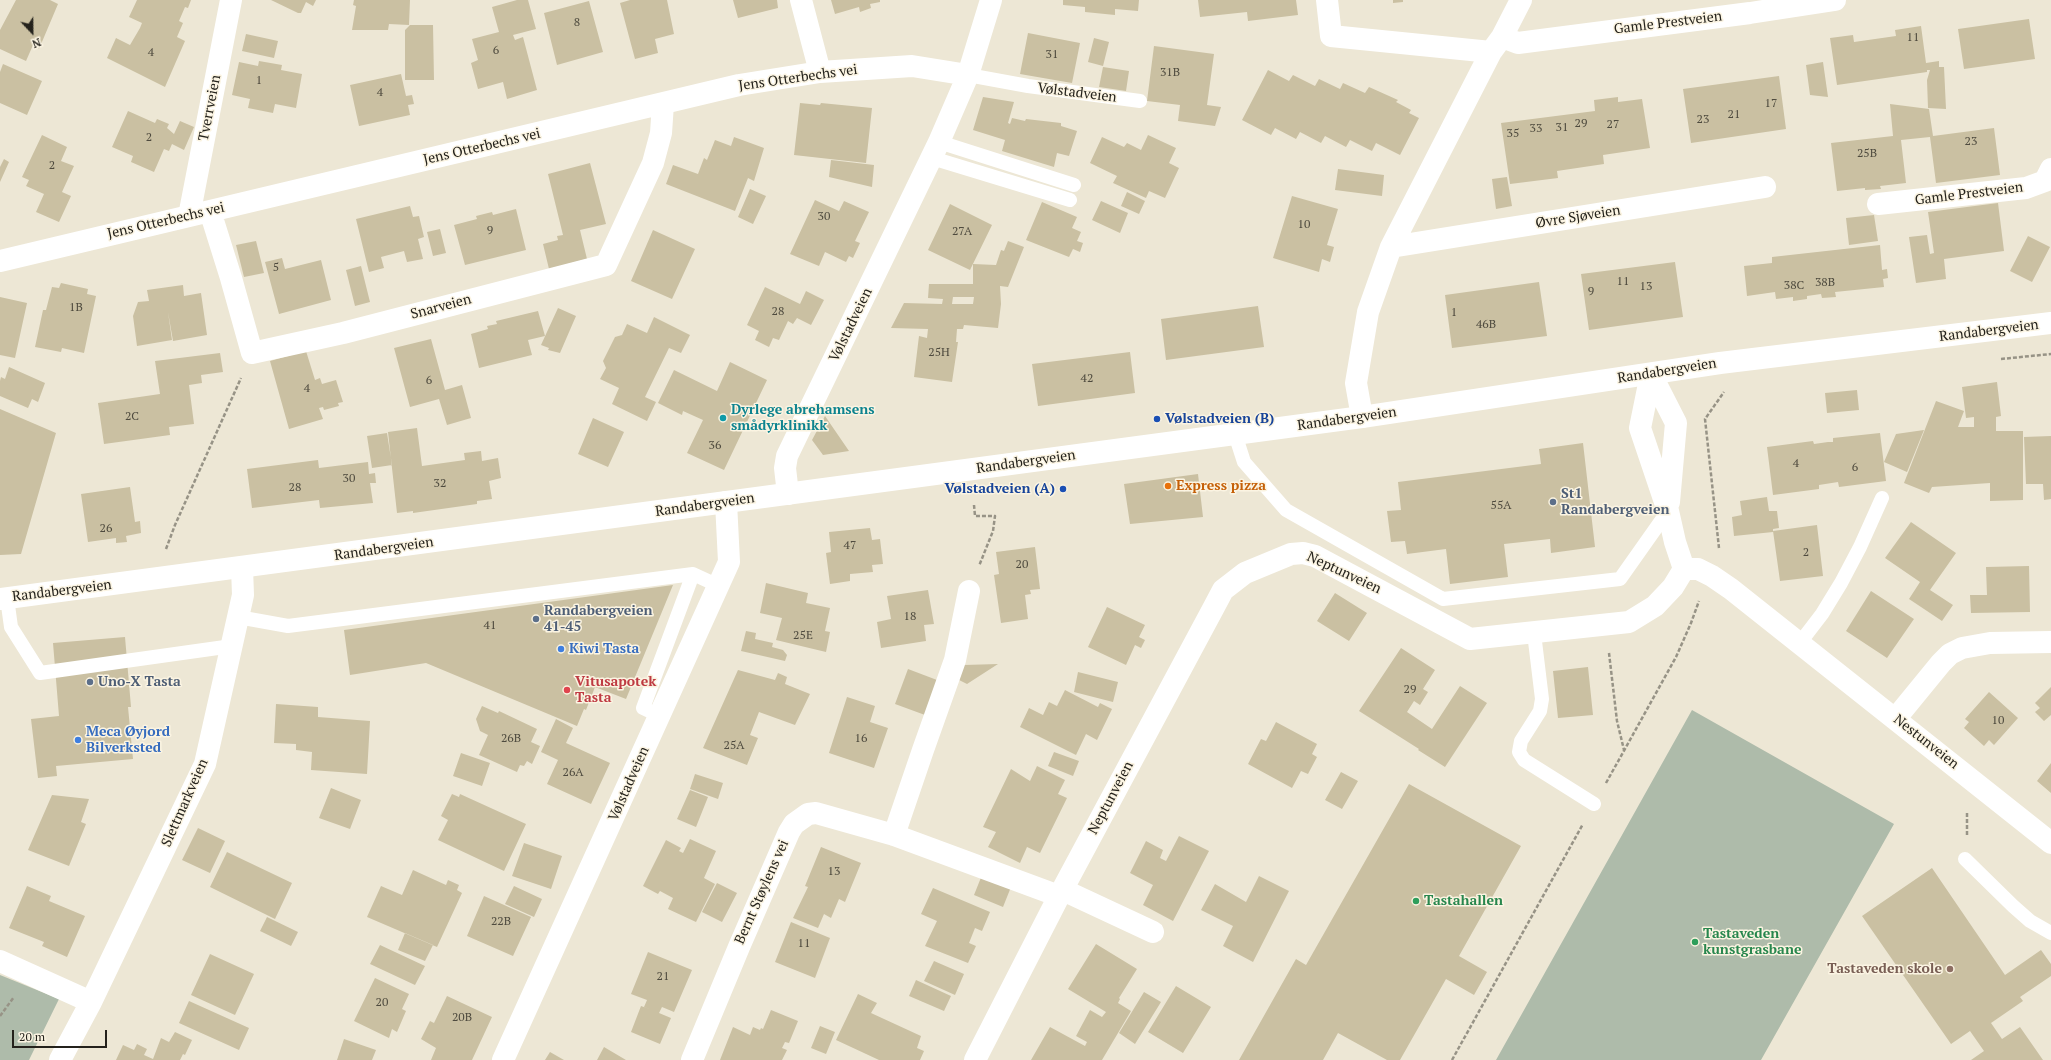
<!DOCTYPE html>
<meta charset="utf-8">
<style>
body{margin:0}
#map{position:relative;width:2051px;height:1060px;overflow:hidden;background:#ede7d5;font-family:"PT Serif",serif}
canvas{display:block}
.north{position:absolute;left:12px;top:12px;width:40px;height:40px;-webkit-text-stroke:3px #fbf4e2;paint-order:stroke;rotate:158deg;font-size:11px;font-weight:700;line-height:16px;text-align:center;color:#24221c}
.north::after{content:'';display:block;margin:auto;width:14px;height:18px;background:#24221c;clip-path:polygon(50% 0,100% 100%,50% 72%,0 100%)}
.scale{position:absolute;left:12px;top:1030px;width:95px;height:18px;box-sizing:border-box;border:2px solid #24221c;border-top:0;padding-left:5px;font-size:12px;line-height:14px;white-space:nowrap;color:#24221c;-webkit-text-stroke:3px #fbf4e2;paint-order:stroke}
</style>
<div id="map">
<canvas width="2051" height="1060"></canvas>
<div class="north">N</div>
<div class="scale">20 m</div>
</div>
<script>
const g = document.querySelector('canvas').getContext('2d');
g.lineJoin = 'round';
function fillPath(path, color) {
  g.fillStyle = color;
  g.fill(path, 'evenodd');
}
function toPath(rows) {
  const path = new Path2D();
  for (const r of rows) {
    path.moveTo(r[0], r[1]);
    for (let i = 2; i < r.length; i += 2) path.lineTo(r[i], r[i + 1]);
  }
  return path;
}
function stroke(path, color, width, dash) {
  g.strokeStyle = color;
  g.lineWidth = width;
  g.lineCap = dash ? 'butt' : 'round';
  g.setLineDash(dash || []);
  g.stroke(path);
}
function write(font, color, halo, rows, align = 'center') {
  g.font = font + ' "PT Serif",serif';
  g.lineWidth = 3;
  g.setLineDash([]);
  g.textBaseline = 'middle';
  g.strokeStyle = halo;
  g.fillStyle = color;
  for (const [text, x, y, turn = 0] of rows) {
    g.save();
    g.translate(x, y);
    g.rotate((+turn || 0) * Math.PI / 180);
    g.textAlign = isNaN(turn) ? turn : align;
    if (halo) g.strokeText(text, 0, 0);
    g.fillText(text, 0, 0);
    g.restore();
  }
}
const green = toPath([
 [1692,710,1894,824,1761,1060,1496,1060],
 [0,975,59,999,29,1060,0,1060]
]);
const building = toPath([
 [16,0,50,0,58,4,39,49,33,45,26,61,0,49,0,30],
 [137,0,191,0,188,8,185,7,179,21,183,23,177,37,185,41,165,87,107,58,116,38,130,45,140,28,142,23,129,17],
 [271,0,316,0,313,6,306,2,301,13,298,13],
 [354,0,410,0,409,25,389,24,388,30,352,30,356,6,353,5],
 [517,0,528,0,536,29,513,35,515,40,523,37,537,90,507,99,503,82,478,89,471,63,478,60,472,39,499,32,492,7],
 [630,0,667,0,674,34,655,39,658,53,635,59,620,3],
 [733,0,777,0,778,8,738,18],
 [831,0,880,0,880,2,870,4,871,8,860,12,859,7,835,14],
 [1063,0,1139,0,1138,11,1115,9,1115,15,1085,12,1085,7,1063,5],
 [1198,0,1296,0,1298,15,1248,21,1247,12,1200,17],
 [1393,0,1403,0,1403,2,1393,3],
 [589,1,603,52,557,65,544,13],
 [2029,19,2035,59,1964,69,1958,29],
 [410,25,433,25,434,80,405,80,405,30],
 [1921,26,1926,63,1939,61,1939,67,1944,67,1946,109,1928,108,1927,80,1930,70,1927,70,1927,72,1837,85,1830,38,1853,35,1854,42,1896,36,1895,30],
 [1028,33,1080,43,1072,83,1020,74],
 [246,34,278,41,274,58,242,51],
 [1094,38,1109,42,1103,66,1088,62],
 [1154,46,1214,54,1207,105,1221,107,1215,126,1178,121,1180,105,1147,101],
 [259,61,282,65,281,70,302,74,296,108,275,104,273,113,248,108,250,99,232,95,239,62,258,66],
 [1823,62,1828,97,1810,95,1806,65],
 [3,64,42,81,27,115,0,103,0,72],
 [1103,67,1129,71,1126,91,1099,87],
 [1268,70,1289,81,1293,75,1315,86,1319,79,1340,89,1343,83,1365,93,1369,87,1398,100,1396,102,1411,110,1409,113,1419,118,1400,155,1376,143,1372,151,1350,140,1346,147,1325,136,1321,143,1300,132,1296,139,1275,128,1271,135,1242,120],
 [401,74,406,96,412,95,414,104,408,105,410,115,359,126,350,85],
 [1779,76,1786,129,1691,143,1683,89],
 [983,97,1014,102,1008,123,1010,124,1012,118,1025,121,1026,119,1061,123,1061,126,1077,131,1069,156,1057,153,1054,167,1002,151,1005,140,973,130],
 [1618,97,1618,102,1642,99,1650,148,1603,155,1604,164,1557,171,1558,178,1510,184,1501,123,1595,111,1594,100],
 [800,103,820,105,821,103,872,108,866,163,794,155],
 [1890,104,1929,109,1933,136,1994,128,2000,175,1936,183,1930,137,1901,140,1906,183,1880,186,1881,189,1865,190,1865,188,1837,191,1831,143,1893,136],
 [128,111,155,123,157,119,169,124,167,128,174,134,180,121,194,127,184,150,172,144,169,151,164,149,154,172,131,162,133,156,112,147],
 [42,135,67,147,61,161,74,166,62,192,71,196,59,222,36,212,44,194,26,186,29,180,22,177],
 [1148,135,1176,148,1169,163,1179,168,1165,198,1149,191,1146,198,1113,183,1117,176,1090,163,1102,137,1124,147,1127,143,1141,150],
 [734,137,764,148,754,181,748,178,735,211,666,184,673,165,698,174,704,158,707,160,715,140,731,146],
 [4,159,9,162,0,182,0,167],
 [831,160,874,165,872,187,829,177],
 [590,163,606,224,580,230,587,259,549,269,543,244,558,240,557,236,563,235,548,174],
 [1338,169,1384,175,1382,196,1335,190],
 [1507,177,1512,206,1496,209,1492,179],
 [750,189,766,196,753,224,738,217],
 [1127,192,1145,201,1139,214,1121,206],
 [1292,196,1338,209,1327,245,1334,247,1330,262,1322,259,1319,272,1273,258],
 [815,200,839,211,844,201,869,212,855,241,860,243,853,258,849,256,846,262,825,252,819,266,790,254],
 [1101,201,1128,213,1120,233,1092,220],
 [1042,202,1077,217,1072,228,1081,232,1077,241,1083,243,1080,252,1073,249,1069,257,1026,240],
 [1998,203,2004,251,1944,259,1946,279,1916,283,1909,237,1927,235,1930,254,1934,253,1928,212],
 [950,204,992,225,970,270,928,250],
 [410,206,413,217,419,216,424,237,418,239,423,259,407,262,404,251,381,257,384,268,369,272,356,219],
 [516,209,526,250,465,265,454,225,477,219,476,216,492,212,493,215],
 [1874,215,1878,241,1849,245,1846,218],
 [440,229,446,253,433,256,427,232],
 [653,230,695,249,672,299,631,281],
 [2028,236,2050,247,2032,282,2010,271],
 [256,241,264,273,244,277,236,245],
 [1008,241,1024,247,1008,287,1000,286,1001,304,998,328,964,325,963,329,957,329,956,342,958,342,952,382,914,377,919,336,927,338,928,329,891,328,904,303,942,304,943,299,928,298,929,284,973,284,973,264,996,265,1001,250,1004,251],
 [953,297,974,297,973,304,952,304],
 [1880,245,1882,270,1887,269,1888,278,1883,279,1884,287,1835,292,1836,297,1822,298,1821,294,1807,296,1807,299,1793,301,1793,297,1776,299,1775,292,1747,296,1744,266,1772,263,1772,257],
 [282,258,285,269,321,260,331,300,279,314,265,262],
 [1675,262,1683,317,1589,330,1581,274],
 [361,266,370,302,355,306,346,270],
 [1539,282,1547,336,1452,348,1445,295],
 [61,283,88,289,87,294,96,296,84,353,62,348,61,352,35,347,43,310,46,310,52,287,59,288],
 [183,285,184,296,201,293,207,335,173,341,168,312,172,340,137,346,133,316,138,302,149,301,147,290],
 [765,287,800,304,806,291,824,300,811,325,797,318,793,324,788,321,779,340,773,338,769,347,755,340,759,331,747,325],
 [0,297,27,303,15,358,0,355],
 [1258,306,1264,347,1166,360,1161,319],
 [558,308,576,316,560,353,548,350,549,348,541,345],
 [538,311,545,336,528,340,532,355,479,368,471,334,488,329,487,326,497,324,496,321],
 [654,317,690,335,681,353,669,348,645,397,656,402,647,421,612,404,619,388,600,379,606,368,603,361,615,337,622,335,627,324,647,333],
 [431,339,445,390,462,385,471,418,447,425,439,399,410,407,394,348],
 [306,351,315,380,320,378,322,384,336,380,343,402,338,403,339,406,324,410,323,407,319,408,323,419,289,429,270,361],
 [1130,352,1135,393,1038,406,1032,364],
 [220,353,223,372,201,375,202,383,189,385,194,424,169,427,170,435,104,444,98,403,160,394,155,361],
 [730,362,767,380,724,470,687,453,703,420,683,411,682,415,658,403,674,370,717,391],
 [9,367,45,383,38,402,32,399,28,408,0,396,0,381,1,377,5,379],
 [1997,382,2001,416,1996,417,1996,431,2023,431,2023,500,1990,501,1990,483,1932,487,1929,493,1904,483,1936,401,1964,411,1958,427,1974,427,1974,417,1966,418,1962,387],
 [1857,390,1859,410,1827,413,1825,393],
 [0,409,56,433,21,554,0,555],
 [825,416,849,451,823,455,812,440],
 [593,418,624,432,608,467,578,454],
 [417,428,422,466,465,460,464,453,481,451,482,461,498,458,501,478,489,481,492,499,477,501,477,504,413,513,413,511,397,513,388,432],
 [1924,430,1907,472,1884,462,1896,434],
 [387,433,392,465,372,468,367,436],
 [1880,433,1886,481,1839,487,1838,482,1819,485,1819,489,1773,495,1767,447,1813,441,1814,444,1828,442,1833,442,1833,438],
 [2051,436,2051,499,2044,500,2043,484,2026,484,2024,437],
 [1583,443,1595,547,1551,553,1550,539,1504,544,1508,577,1450,584,1446,549,1407,554,1405,541,1391,542,1387,511,1401,510,1398,482,1541,464,1539,449],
 [318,460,319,468,368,462,369,474,375,473,376,483,370,483,373,503,320,508,319,500,252,508,247,469],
 [1198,474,1203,517,1130,524,1124,484],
 [130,487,135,522,140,521,141,533,126,536,127,542,116,543,116,538,88,542,81,494],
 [1767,497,1769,511,1777,511,1779,528,1773,529,1773,532,1734,536,1732,517,1742,515,1740,501],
 [1911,522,1956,553,1930,590,1953,605,1942,621,1909,599,1920,582,1885,558],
 [1817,525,1823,576,1780,581,1773,531],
 [870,528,872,540,880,539,883,564,872,565,873,572,850,574,850,581,830,584,826,553,831,552,829,532],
 [1035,547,1040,589,1030,590,1031,594,1025,595,1028,619,1001,623,994,575,999,574,996,552],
 [2029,566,2030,612,1971,613,1970,595,1987,595,1986,567],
 [766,583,808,593,806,603,830,608,825,631,830,632,826,652,776,640,782,618,760,613],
 [673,585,626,699,595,687,586,710,584,709,577,726,426,663,350,675,344,630],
 [928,590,934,624,924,625,926,641,881,648,877,622,891,619,887,596],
 [1871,591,1914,619,1887,658,1846,631],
 [1335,593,1367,613,1349,641,1317,621],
 [1107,607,1145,625,1139,637,1145,640,1141,648,1135,645,1126,665,1088,647],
 [746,631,756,633,755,639,773,643,772,647,783,650,787,655,785,661,741,651],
 [125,637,131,707,128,707,133,759,56,766,57,776,38,778,31,719,59,716,53,643],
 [1401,648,1435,670,1423,689,1428,692,1420,705,1414,701,1407,712,1432,729,1460,686,1487,703,1445,767,1418,750,1419,749,1359,711],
 [998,664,967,684,959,680,964,665],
 [1588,667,1593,715,1558,718,1553,671],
 [908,669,937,680,925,715,895,704],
 [738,670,775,680,778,673,787,677,785,684,810,694,795,725,759,712,750,735,758,738,747,765,703,748],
 [1078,672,1118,682,1113,702,1074,692],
 [2051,687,2051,715,2044,721,2035,712,2040,708,2035,703],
 [1065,690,1098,707,1100,703,1112,709,1097,740,1086,734,1076,755,1020,727,1029,708,1043,715,1049,702,1057,706],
 [1989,692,2018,718,1994,745,1989,740,1984,746,1964,728,1969,722,1965,719],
 [847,697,875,706,870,722,888,728,874,768,829,753],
 [276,704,318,707,318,717,370,721,367,774,311,770,312,752,296,750,296,744,274,743],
 [482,706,498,713,499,711,537,729,531,742,540,746,532,764,527,761,524,766,520,765,517,772,479,755,488,735,480,731,476,719],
 [556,719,573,728,566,743,610,763,591,804,547,784,558,760,541,752],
 [1276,722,1317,744,1312,754,1317,757,1308,774,1301,771,1292,788,1248,764,1261,739,1266,741],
 [1054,752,1079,761,1073,776,1048,766],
 [461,753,490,763,482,786,453,776],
 [2051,763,2051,793,2037,781],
 [1037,766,1065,780,1058,794,1067,798,1040,853,1027,847,1020,863,988,847,996,832,983,827,1011,769,1030,781],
 [1341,772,1358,781,1342,809,1325,800],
 [695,774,723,783,718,799,690,789],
 [1409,784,1521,846,1459,956,1487,972,1474,995,1446,979,1400,1060,1387,1060,1338,1033,1323,1060,1239,1060,1296,959,1306,965],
 [331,788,361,800,350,829,319,818],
 [690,790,708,797,696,827,677,819],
 [452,794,459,797,460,794,526,824,504,871,438,840,448,820,441,816],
 [52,795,89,799,81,822,86,824,69,866,28,850],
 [198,828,225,841,210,873,182,860],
 [1179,836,1209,851,1173,921,1143,905,1153,885,1130,873,1146,841,1163,850,1160,858,1166,861],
 [690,839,716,851,704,878,715,884,696,922,668,909,673,898,660,891,658,894,643,886,666,840,681,848,679,851,683,853],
 [524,843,562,856,551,889,512,876],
 [821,847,861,863,845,902,839,899,831,918,824,914,818,928,793,918,808,887,805,886],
 [227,852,292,883,275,919,210,887],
 [1932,868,2005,975,2041,950,2051,964,2051,976,2020,997,2023,1001,1991,1023,2002,1039,2020,1027,2043,1060,1971,1060,1984,1051,1970,1031,1951,1044,1862,916],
 [413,870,446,885,448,880,459,885,457,890,462,893,437,947,367,917,381,886,402,895],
 [982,875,1011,887,1003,907,974,895],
 [1259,876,1289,891,1253,962,1223,946,1233,926,1201,910,1215,884,1246,902],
 [717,883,737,893,722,922,702,912],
 [27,886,51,896,49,901,85,916,67,957,42,946,44,942,9,928],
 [514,886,542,899,534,917,505,904],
 [933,888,990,912,982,931,975,928,969,943,976,946,968,963,925,946,937,921,921,914],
 [484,896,531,917,513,956,467,936],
 [267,917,298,932,291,946,260,931],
 [791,922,830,938,815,978,775,962],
 [405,933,433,945,425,961,398,950],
 [1096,944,1137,969,1119,998,1120,999,1118,1003,1131,1011,1102,1060,1031,1060,1050,1027,1085,1046,1087,1042,1076,1036,1090,1010,1102,1017,1106,1012,1068,989],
 [380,945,425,966,415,985,370,964],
 [648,952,692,970,674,1012,662,1007,659,1013,671,1018,660,1044,631,1032,641,1006,652,1010,644,1007,647,1000,631,994],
 [210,954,254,974,235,1015,191,995],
 [934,961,964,974,955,995,924,981],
 [375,978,409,994,402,1009,406,1011,397,1032,392,1029,389,1038,354,1021],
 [916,980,951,996,944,1011,909,996],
 [1176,986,1211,1007,1183,1053,1148,1032],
 [1144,992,1161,1002,1135,1044,1119,1033],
 [858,994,877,1003,871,1013,921,1036,917,1048,924,1051,920,1060,879,1060,836,1040],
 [447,996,492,1017,472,1060,431,1060,436,1048,421,1039,430,1021,434,1023],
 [189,1001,249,1028,239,1050,179,1023],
 [771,1010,798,1021,789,1043,785,1042,782,1048,787,1050,782,1060,720,1060,733,1027,750,1035,753,1027,760,1030,761,1028,763,1029],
 [820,1026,835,1032,826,1054,811,1048],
 [175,1032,192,1040,185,1055,183,1054,180,1060,116,1060,123,1045,134,1050,137,1044,147,1049,144,1055,153,1059,161,1038,169,1042],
 [344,1039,376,1050,372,1060,337,1060],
 [604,1047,626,1060,597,1060],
 [550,1052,564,1060,545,1060]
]);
const path = toPath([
 [2001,359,2051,354],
 [974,505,975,516,995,516,993,531,979,566],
 [1719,548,1705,419,1724,392],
 [166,549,175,525,241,378],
 [1609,653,1617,721,1624,750],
 [1606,783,1676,657,1691,623,1699,601],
 [1967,835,1967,812],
 [0,1016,14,997],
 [1452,1060,1583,824]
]);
const lane = toPath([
 [968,75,1028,86,1140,101],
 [939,142,1074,185],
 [932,158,1070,200],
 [1235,434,1244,462,1286,510,1443,599,1620,579,1668,511],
 [7,598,11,627,40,673,232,646],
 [238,617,288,626,693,574,719,586],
 [1534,633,1542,699,1540,711,1521,741,1519,752,1524,760,1594,804],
 [1799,644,1822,614,1841,583,1860,547,1882,498],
 [660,716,643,708,693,574],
 [1965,859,2013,906,2030,921,2051,933]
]);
const street = toPath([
 [801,0,820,72],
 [1327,0,1331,36,1491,52],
 [1502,37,1518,43,1750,13,1835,0],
 [1878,204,2026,188,2045,181,2051,169],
 [210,211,231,278,252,353,343,333,606,265,653,163,661,133,663,104],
 [189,216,231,0],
 [1391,247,1765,187],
 [0,261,739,85,820,72,912,66,968,75],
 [1651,374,1640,428,1668,511,1675,542,1684,569,1698,569,1712,576,1731,589,2051,843],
 [1651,374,1676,423,1669,502],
 [1362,417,1356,383,1368,312,1391,247,1491,52,1502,37,1521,0],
 [788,494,785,468,787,456,939,142,968,75,991,0],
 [1896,718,1941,663,1950,654,1962,648,1990,643,2051,642],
 [894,835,923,750,955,660,969,591],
 [1063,890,1153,932],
 [0,961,91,1002],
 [60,1060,91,1002,205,764,243,595,242,568],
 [503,1060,729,562,726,502],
 [692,1060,739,947,789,832,794,824,808,814,816,813,894,835,1059,896],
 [975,1060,1059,896,1214,607,1223,590,1245,573,1291,554,1303,553,1315,556,1470,639,1629,622,1655,606,1673,587,1684,569]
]);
const secondary = toPath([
 [0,599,1362,417,1720,363,2051,323]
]);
const markers = [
 [723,418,4,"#0f9aa8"],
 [1157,419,4,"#1a4fb4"],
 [1168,486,4,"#e8710a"],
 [1063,489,4,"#1a4fb4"],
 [1553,502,4,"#5c6f8a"],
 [536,619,4,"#5c6f8a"],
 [561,649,4,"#3f7fe0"],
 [90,682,4,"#5c6f8a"],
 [567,690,4,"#e0444e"],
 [78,740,4,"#3f7fe0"],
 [1416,901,4,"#2e9e5b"],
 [1695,942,4,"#2e9e5b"],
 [1950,969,4,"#8d6e63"]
];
const numberNames = [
 ["8",577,23],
 ["11",1913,38],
 ["6",496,51],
 ["4",151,53],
 ["31",1052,55],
 ["31B",1170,73],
 ["1",259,81],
 ["4",380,93],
 ["17",1771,104],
 ["21",1734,115],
 ["23",1703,120],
 ["29",1581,124],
 ["27",1613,125],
 ["31",1562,128],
 ["33",1536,129],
 ["35",1513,134],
 ["2",149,138],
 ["23",1971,142],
 ["25B",1867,154],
 ["2",52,166],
 ["30",824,217],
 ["10",1304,225],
 ["9",490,231],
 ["27A",962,232],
 ["5",276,268],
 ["11",1623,282],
 ["38B",1825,283],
 ["38C",1794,286],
 ["13",1646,287],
 ["9",1591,292],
 ["1B",76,308],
 ["28",778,312],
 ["1",1454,313],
 ["46B",1486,325],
 ["25H",939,353],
 ["42",1087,379],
 ["6",429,381],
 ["4",307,389],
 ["2C",132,417],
 ["36",715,446],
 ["4",1796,464],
 ["6",1855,468],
 ["30",349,479],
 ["32",440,484],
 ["28",295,488],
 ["55A",1501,506],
 ["26",106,529],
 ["47",850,546],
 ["2",1806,553],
 ["20",1022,565],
 ["18",910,617],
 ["41",490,626],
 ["25E",803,636],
 ["29",1410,690],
 ["10",1998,721],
 ["26B",511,739],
 ["16",861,739],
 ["25A",734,746],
 ["26A",573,773],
 ["13",834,872],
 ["22B",501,922],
 ["11",804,944],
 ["21",663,977],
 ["20",382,1003],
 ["20B",462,1018]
];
const streetNames = [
 ["Gamle Prestveien",1668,23,-7],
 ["Jens Otterbechs vei",798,78,-8],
 ["Vølstadveien",1077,93,7],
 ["Tverrveien",210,108,-79],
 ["Jens Otterbechs vei",482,147,-13],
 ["Gamle Prestveien",1969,194,-7],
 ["Øvre Sjøveien",1578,217,-9],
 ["Jens Otterbechs vei",166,221,-13],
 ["Snarveien",441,307,-15],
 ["Vølstadveien",851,325,-64],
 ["Randabergveien",1989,331,-7],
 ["Randabergveien",1667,371,-9],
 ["Randabergveien",1347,419,-8],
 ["Randabergveien",1026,462,-8],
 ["Randabergveien",705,505,-8],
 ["Randabergveien",384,549,-8],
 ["Neptunveien",1344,573,25],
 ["Randabergveien",62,591,-7],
 ["Nestunveien",1926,742,38],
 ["Vølstadveien",629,784,-66],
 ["Neptunveien",1111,798,-62],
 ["Slettmarkveien",185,803,-66],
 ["Bernt Støylens vei",762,892,-66]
];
const cultureNames = [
 ["Dyrlege abrehamsens",731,410],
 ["smådyrklinikk",731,426]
];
const transitNames = [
 ["Vølstadveien (B)",1165,419],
 ["Vølstadveien (A)",1055,489,"right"]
];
const foodNames = [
 ["Express pizza",1176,486]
];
const serviceNames = [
 ["St1",1561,494],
 ["Randabergveien",1561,510],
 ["Randabergveien",544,611],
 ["41-45",544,627],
 ["Uno-X Tasta",98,682]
];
const shopNames = [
 ["Kiwi Tasta",569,649],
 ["Meca Øyjord",86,732],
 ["Bilverksted",86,748]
];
const healthNames = [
 ["Vitusapotek",575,682],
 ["Tasta",575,698]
];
const leisureNames = [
 ["Tastahallen",1424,901],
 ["Tastaveden",1703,934],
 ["kunstgrasbane",1703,950]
];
const educationNames = [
 ["Tastaveden skole",1942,969]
];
fillPath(green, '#aebbaa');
fillPath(building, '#cac0a2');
stroke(path, '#979386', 2.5, [4, 2]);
stroke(lane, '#fff', 14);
stroke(street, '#fff', 22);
stroke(secondary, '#fff', 22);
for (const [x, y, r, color] of markers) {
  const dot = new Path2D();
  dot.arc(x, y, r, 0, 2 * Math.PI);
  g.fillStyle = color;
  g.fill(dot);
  stroke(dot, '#fbf4e2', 1.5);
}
write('12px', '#4e4a3e', null, numberNames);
write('14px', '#24221c', '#fbf4e2', streetNames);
write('bold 14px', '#0d838f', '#fbf4e2', cultureNames, 'left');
write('bold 14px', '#164399', '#fbf4e2', transitNames, 'left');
write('bold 14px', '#c56008', '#fbf4e2', foodNames, 'left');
write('bold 14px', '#4e5e75', '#fbf4e2', serviceNames, 'left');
write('bold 14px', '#366cbe', '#fbf4e2', shopNames, 'left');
write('bold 14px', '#be3a42', '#fbf4e2', healthNames, 'left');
write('bold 14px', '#27864d', '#fbf4e2', leisureNames, 'left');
write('bold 14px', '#785e54', '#fbf4e2', educationNames, 'right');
</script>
